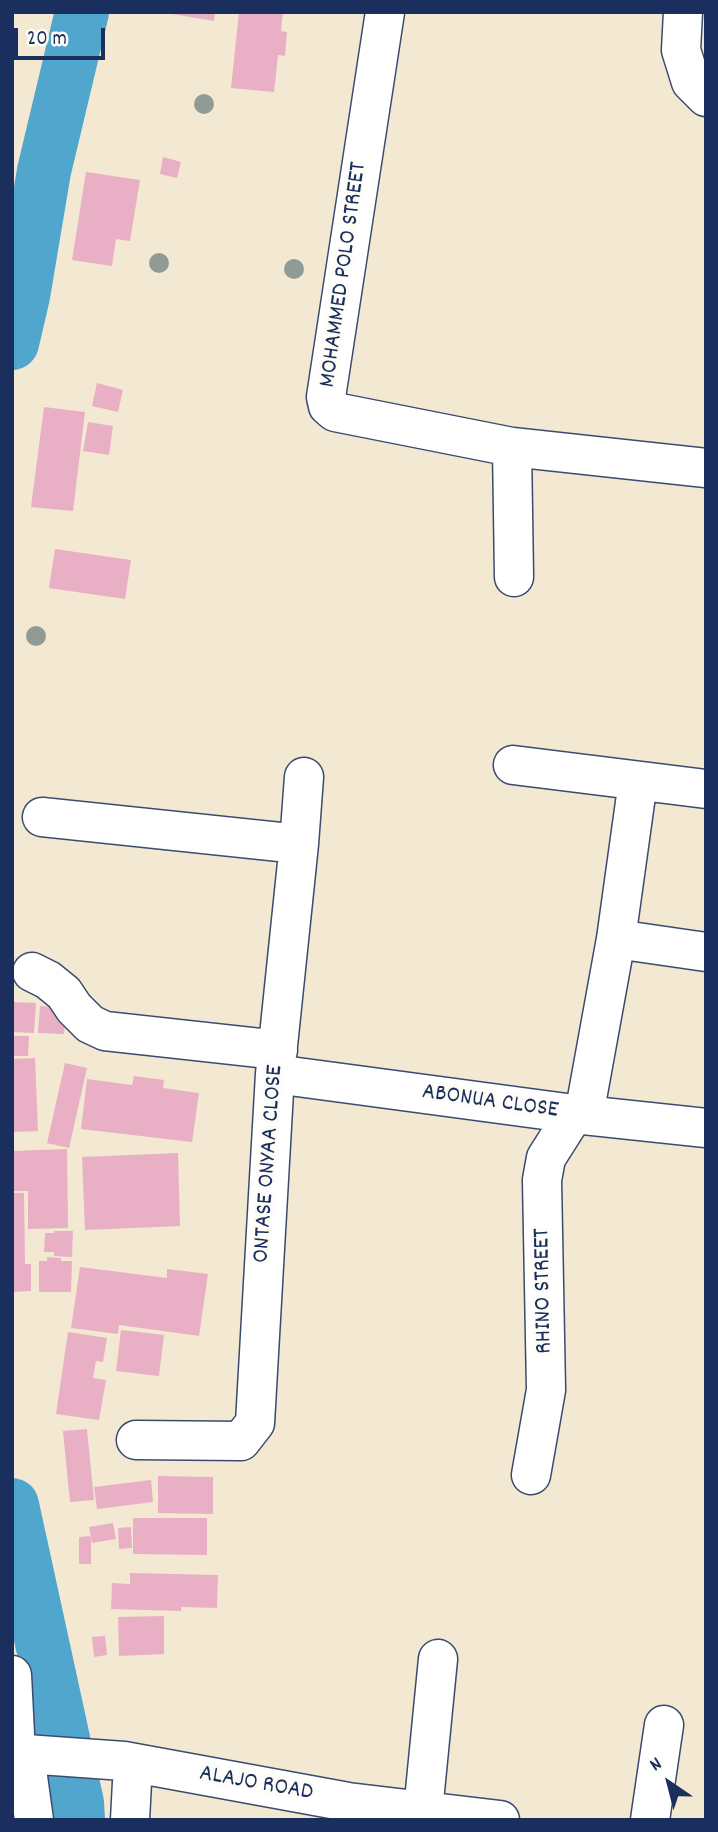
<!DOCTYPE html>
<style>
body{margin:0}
#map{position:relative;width:718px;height:1832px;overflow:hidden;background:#f3e8d1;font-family:Dekko,sans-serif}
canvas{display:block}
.frame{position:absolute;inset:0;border:14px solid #1b2f5e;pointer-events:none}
.north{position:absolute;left:634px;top:1748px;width:70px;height:70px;-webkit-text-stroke:5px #fdfcf7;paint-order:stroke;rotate:325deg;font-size:19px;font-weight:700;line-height:28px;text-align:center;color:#1b2f5e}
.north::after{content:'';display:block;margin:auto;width:24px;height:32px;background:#1b2f5e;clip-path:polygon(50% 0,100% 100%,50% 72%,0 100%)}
.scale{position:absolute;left:14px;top:28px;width:91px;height:32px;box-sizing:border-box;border:4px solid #1b2f5e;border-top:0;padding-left:9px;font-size:21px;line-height:24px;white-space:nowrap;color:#1b2f5e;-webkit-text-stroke:5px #fdfcf7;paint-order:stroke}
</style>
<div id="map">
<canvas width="718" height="1832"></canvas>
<div class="frame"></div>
<div class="north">N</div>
<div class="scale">20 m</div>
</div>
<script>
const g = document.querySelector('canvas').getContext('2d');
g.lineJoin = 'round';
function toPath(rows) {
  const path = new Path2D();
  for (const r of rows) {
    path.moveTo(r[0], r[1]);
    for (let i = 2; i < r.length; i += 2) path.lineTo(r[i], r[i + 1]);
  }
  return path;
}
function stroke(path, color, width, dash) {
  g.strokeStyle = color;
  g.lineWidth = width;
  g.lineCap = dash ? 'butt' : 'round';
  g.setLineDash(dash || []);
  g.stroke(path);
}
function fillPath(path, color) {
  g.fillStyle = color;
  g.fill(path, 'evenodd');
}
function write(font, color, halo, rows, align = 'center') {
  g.font = font + ' Dekko,sans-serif';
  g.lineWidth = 7;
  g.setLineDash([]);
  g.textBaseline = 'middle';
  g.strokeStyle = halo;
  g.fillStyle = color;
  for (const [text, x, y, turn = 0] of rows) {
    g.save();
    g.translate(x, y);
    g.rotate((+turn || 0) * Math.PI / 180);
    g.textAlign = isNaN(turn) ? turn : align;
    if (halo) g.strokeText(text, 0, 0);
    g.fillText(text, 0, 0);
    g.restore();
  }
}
const stream = toPath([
 [12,297,23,296]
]);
const river = toPath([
 [12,343,23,296,44,171,82,12],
 [12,1505,77,1803,78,1820]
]);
const building = toPath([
 [172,12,215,12,214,21,172,14],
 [239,12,283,12,281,31,287,32,285,56,278,55,274,92,231,88],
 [163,157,181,162,177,178,160,174],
 [86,172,140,180,130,241,116,239,112,266,72,260],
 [97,383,123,390,118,412,92,406],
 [44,407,85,412,73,511,31,507],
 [88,422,113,426,109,455,83,451],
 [55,549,131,560,125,599,49,588],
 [12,1002,36,1003,34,1033,12,1032],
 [40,1006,66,1008,64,1034,38,1033],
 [12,1036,29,1036,28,1056,12,1056],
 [35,1058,38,1131,12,1132,12,1059],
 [65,1063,87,1068,69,1148,47,1143],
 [134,1076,164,1080,163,1088,199,1093,192,1142,81,1129,87,1079,132,1085],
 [67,1149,68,1228,28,1229,28,1191,12,1191,12,1151],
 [178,1153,180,1226,85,1230,82,1157],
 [12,1193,24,1193,25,1264,31,1264,31,1291,12,1292],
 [54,1231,73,1231,72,1257,54,1256,54,1252,44,1252,45,1233,54,1233],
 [47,1257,61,1258,61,1261,72,1261,71,1292,39,1292,39,1261,47,1261],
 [80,1267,167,1278,167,1269,208,1274,199,1336,119,1325,118,1334,71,1328],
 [121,1330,164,1335,159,1376,116,1371],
 [68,1332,107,1338,103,1362,96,1361,93,1378,106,1380,99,1420,56,1414],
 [87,1429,94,1500,70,1502,63,1431],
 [158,1476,213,1477,213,1514,158,1513],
 [151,1480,153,1502,97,1509,94,1487],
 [133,1518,207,1518,207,1555,133,1554],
 [113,1523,116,1539,92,1543,89,1527],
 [131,1527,132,1548,119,1549,118,1528],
 [91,1536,91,1564,79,1564,79,1537],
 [130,1573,218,1575,217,1608,181,1607,181,1611,111,1609,112,1583,130,1584],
 [164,1616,164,1654,119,1656,118,1617],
 [105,1636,107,1655,94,1657,92,1637]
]);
const minor = toPath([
 [385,12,326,397,328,406,335,412,512,447,706,468],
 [683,12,681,50,691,82,706,97],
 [512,447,514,577],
 [513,765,706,789],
 [42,817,299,844],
 [616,939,706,952],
 [32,972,48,980,64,993,74,1008,90,1024,105,1031,278,1050],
 [275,1074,574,1114,706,1128],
 [584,1115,616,939,638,781],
 [136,1440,241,1441,255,1423,275,1074,299,844,304,777],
 [531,1475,546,1390,542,1180,546,1158,574,1114],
 [12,1675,16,1754],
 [12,1753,124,1761,348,1802,500,1820],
 [25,1755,34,1820],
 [423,1811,438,1659],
 [130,1820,133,1763],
 [650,1820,664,1725]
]);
const trees = [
 [204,104],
 [159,263],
 [294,269],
 [36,636]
];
const streetNames = [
 ["MOHAMMED POLO STREET",345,275,-82],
 ["ABONUA CLOSE",490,1103,8],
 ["ONTASE ONYAA CLOSE",270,1164,-86],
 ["RHINO STREET",545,1291,-91],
 ["ALAJO ROAD",256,1785,10]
];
stroke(stream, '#51a6cd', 9);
stroke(river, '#51a6cd', 54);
fillPath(building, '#e9b0c5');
stroke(minor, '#3b4b6f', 41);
stroke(minor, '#fff', 38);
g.fillStyle = '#919b96';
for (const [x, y] of trees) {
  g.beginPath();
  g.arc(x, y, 10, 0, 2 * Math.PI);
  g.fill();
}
write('24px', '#1b2f5e', '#fdfcf7', streetNames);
</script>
